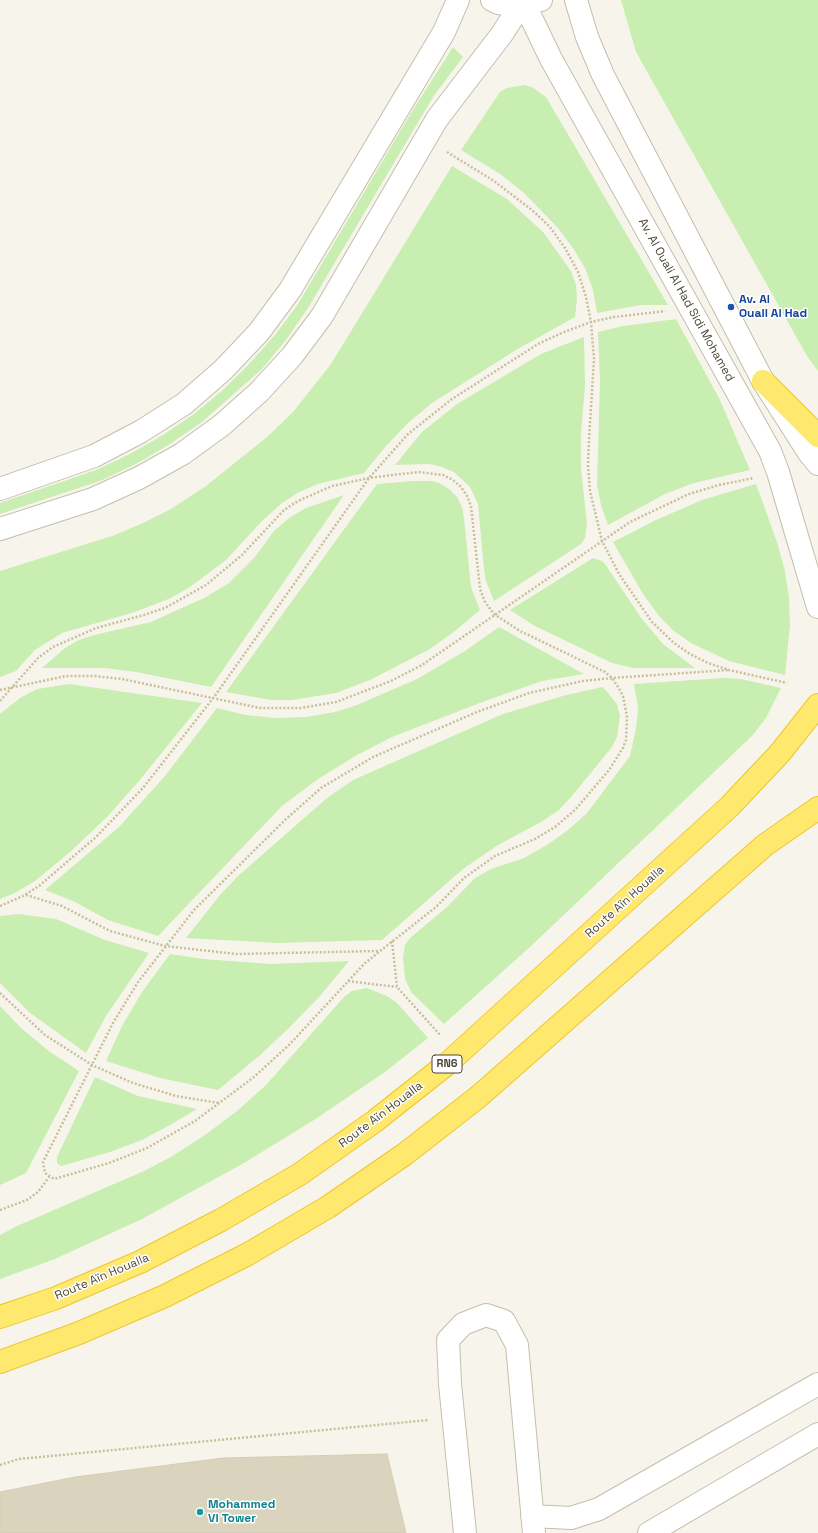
<!DOCTYPE html>
<meta charset="utf-8">
<style>
body{margin:0}
canvas{display:block;background:#f7f5eb}
</style>
<canvas width="818" height="1533"></canvas>
<script>
const g = document.querySelector('canvas').getContext('2d');
g.lineJoin = 'round';
function fillPath(path, color) {
  g.fillStyle = color;
  g.fill(path, 'evenodd');
}
function toPath(rows) {
  const path = new Path2D();
  for (const r of rows) {
    path.moveTo(r[0], r[1]);
    for (let i = 2; i < r.length; i += 2) path.lineTo(r[i], r[i + 1]);
  }
  return path;
}
function stroke(path, color, width, dash) {
  g.strokeStyle = color;
  g.lineWidth = width;
  g.lineCap = dash ? 'butt' : 'round';
  g.setLineDash(dash || []);
  g.stroke(path);
}
function write(font, color, halo, rows, align = 'center') {
  g.font = font + ' "Space Grotesk",sans-serif';
  g.lineWidth = 3;
  g.setLineDash([]);
  g.textBaseline = 'middle';
  g.strokeStyle = halo;
  g.fillStyle = color;
  for (const [text, x, y, turn = 0] of rows) {
    g.save();
    g.translate(x, y);
    g.rotate((+turn || 0) * Math.PI / 180);
    g.textAlign = isNaN(turn) ? turn : align;
    if (halo) g.strokeText(text, 0, 0);
    g.fillText(text, 0, 0);
    g.restore();
  }
}
const green = toPath([
 [621,0,818,0,818,371,807,356,636,52],
 [453,47,463,57,433,97,308,308,286,340,261,370,202,422,170,444,136,464,100,481,0,514,0,503,96,470,130,454,163,435,194,414,223,390,250,363,275,335,298,304,411,113],
 [524,85,532,87,546,97,668,305,641,305,597,313,593,290,585,268,573,248,558,228,524,193,500,174,461,150,500,92,507,88],
 [452,166,507,199,543,232,571,271,576,285,577,299,575,317,516,350,432,403,408,423,386,446,364,473,318,484,299,492,282,503,262,521,226,560,190,587,171,598,135,612,62,633,35,650,16,671,0,677,0,571,115,535,143,523,171,509,206,486,267,437,293,412,331,364],
 [676,319,720,400,750,470,694,483,665,494,608,525,601,505,597,485,600,381,598,332,623,326],
 [584,337,585,385,581,434,581,468,587,524,585,538,581,544,494,601,486,581,484,569,478,504,470,487,454,472,442,467,430,464,395,465,422,432,457,404,541,354],
 [414,481,432,481,439,483,449,489,457,497,462,507,464,518,471,587,480,610,455,631,430,649,370,680,336,693,292,700,271,700,226,692,377,484],
 [756,484,777,542,785,571,789,598,790,625,785,675,729,661,691,643,674,631,659,616,643,594,613,542,656,520,702,500],
 [344,495,211,687,136,672,105,668,42,668,65,648,79,640,94,635,151,622,204,598,229,583,254,558,274,531,289,518,306,508],
 [593,558,602,561,605,564,642,619,663,644,695,668,633,668,612,663,535,626,510,610],
 [499,627,584,674,542,681,485,701,392,737,357,755,318,779,282,806,158,936,108,920,73,901,45,890,119,827,165,776,217,708,246,715,276,718,306,717,335,712,357,705,417,679,465,651],
 [723,678,741,679,781,688,766,718,752,736,530,947,444,1024,411,992,405,979,403,957,405,945,409,939,447,907,475,878,491,869,524,858,547,845,568,830,587,813,630,756,636,729,638,708,634,684],
 [69,684,202,703,139,781,106,818,70,852,35,881,15,893,0,899,0,714,20,698,37,689],
 [603,687,617,704,620,716,617,737,612,747,571,797,559,810,541,822,498,845,463,869,382,940,277,943,186,938,220,895,238,876,327,798,353,780,503,714,566,695],
 [19,914,56,919,105,940,149,953,106,1016,86,1053,30,1013,0,983,0,916],
 [170,954,203,959,271,964,349,961,320,996,290,1027,259,1056,218,1090,160,1078,106,1061,122,1026,142,992],
 [367,988,387,996,397,1003,428,1038,385,1072,314,1120,244,1163,142,1219,55,1259,0,1279,0,1235,17,1226,144,1171,171,1157,205,1135,237,1111,266,1085,344,997,352,991],
 [0,1006,21,1028,50,1052,79,1071,26,1173,0,1185],
 [95,1077,138,1096,197,1109,170,1125,142,1140,110,1152,61,1166,57,1163,57,1157]
]);
const building = toPath([
 [387,1454,406,1533,0,1533,0,1492,75,1477,223,1458,387,1454]
]);
const path = toPath([
 [447,152,494,181,532,210,550,227,565,248,578,272,586,297,591,322,594,359,589,440,588,465,590,491,602,541,619,574,652,622,674,643,690,654,708,663,729,670,787,683],
 [0,690,66,676,94,676,122,679,260,708,301,708,336,702,391,681,422,665,630,522,689,494,719,485,754,478],
 [0,701,38,658,53,647,96,628,144,615,165,608,206,585,242,555,284,510,298,501,332,486,369,478,418,472,443,475,453,480,461,487,467,496,471,506,480,589,485,602,494,614,520,631,605,672,612,678,618,687,623,696,627,717,626,740,623,748,609,770,575,810,555,827,535,839,495,856,464,878,436,907,365,963,289,1045,254,1077,195,1121,147,1148,109,1163,54,1179,45,1173,43,1162,113,1023,138,982,194,910,285,820,321,788,373,757,477,712,529,693,583,681,612,678,729,670],
 [26,895,62,906,110,931,165,946,236,954,379,951],
 [0,906,23,896,39,886,96,837,143,788,214,697,369,478,407,435,452,399,538,344,564,332,591,322,614,317,665,311],
 [392,941,397,987,440,1035],
 [348,981,397,987],
 [0,993,45,1035,92,1065,133,1083,176,1096,219,1103],
 [0,1210,27,1200,38,1192,49,1177],
 [0,1465,19,1459,429,1420]
]);
const minor = toPath([
 [492,0,498,3,520,6,541,0],
 [576,0,587,37,603,75,763,381,809,453,818,464],
 [525,5,551,59,770,451,778,472,818,607],
 [0,489,94,456,140,432,184,404,223,370,259,332,290,290,444,32,458,0],
 [0,529,93,499,139,478,182,454,222,425,259,392,292,356,322,316,437,119,502,34,520,6],
 [532,1516,571,1518,599,1509,818,1384],
 [465,1533,450,1384,448,1340,463,1324,486,1315,504,1321,517,1345,534,1533],
 [649,1533,818,1434]
]);
const highway = toPath([
 [763,381,818,436],
 [0,1317,56,1298,140,1262,221,1220,300,1174,375,1121,447,1064,729,807,780,753,818,705],
 [0,1362,79,1333,165,1296,248,1254,328,1207,405,1154,478,1097,765,845,818,808]
]);
const markers = [
 [731,307,4,"#1a4fb4"],
 [200,1512,4,"#0f9aa8"]
];
const shields = [
 [447,1064,30]
];
const shieldNames = [
 ["RN6",447,1064]
];
const streetNames = [
 ["Av. Al Ouali Al Had Sidi Mohamed",686,300,61],
 ["Route Aïn Houalla",625,902,-42],
 ["Route Aïn Houalla",381,1115,-37],
 ["Route Aïn Houalla",102,1277,-23]
];
const transitNames = [
 ["Av. Al",739,300],
 ["Ouali Al Had",739,314]
];
const cultureNames = [
 ["Mohammed",208,1505],
 ["VI Tower",208,1519]
];
fillPath(green, '#c8eeb1');
fillPath(building, '#dad4bf');
stroke(building, '#d5cdb1', 1);
stroke(minor, '#c3bfac', 24);
stroke(highway, '#ecc730', 24);
stroke(path, '#c7bf9c', 2.5, [2, 2]);
stroke(minor, '#fff', 22);
stroke(highway, '#ffe86e', 22);
for (const [x, y, r, color] of markers) {
  const dot = new Path2D();
  dot.arc(x, y, r, 0, 2 * Math.PI);
  g.fillStyle = color;
  g.fill(dot);
  stroke(dot, '#fff', 1.5);
}
for (const [x, y, w] of shields) {
  const box = new Path2D();
  box.roundRect(x - w / 2, y - 9, w, 18, 3);
  g.fillStyle = '#fff';
  g.fill(box);
  stroke(box, '#4c4838', 1);
}
write('bold 11px', '#4c4838', null, shieldNames);
write('12px', '#4c4838', '#fff', streetNames);
write('bold 12px', '#164399', '#fff', transitNames, 'left');
write('bold 12px', '#0d838f', '#fff', cultureNames, 'left');
</script>
